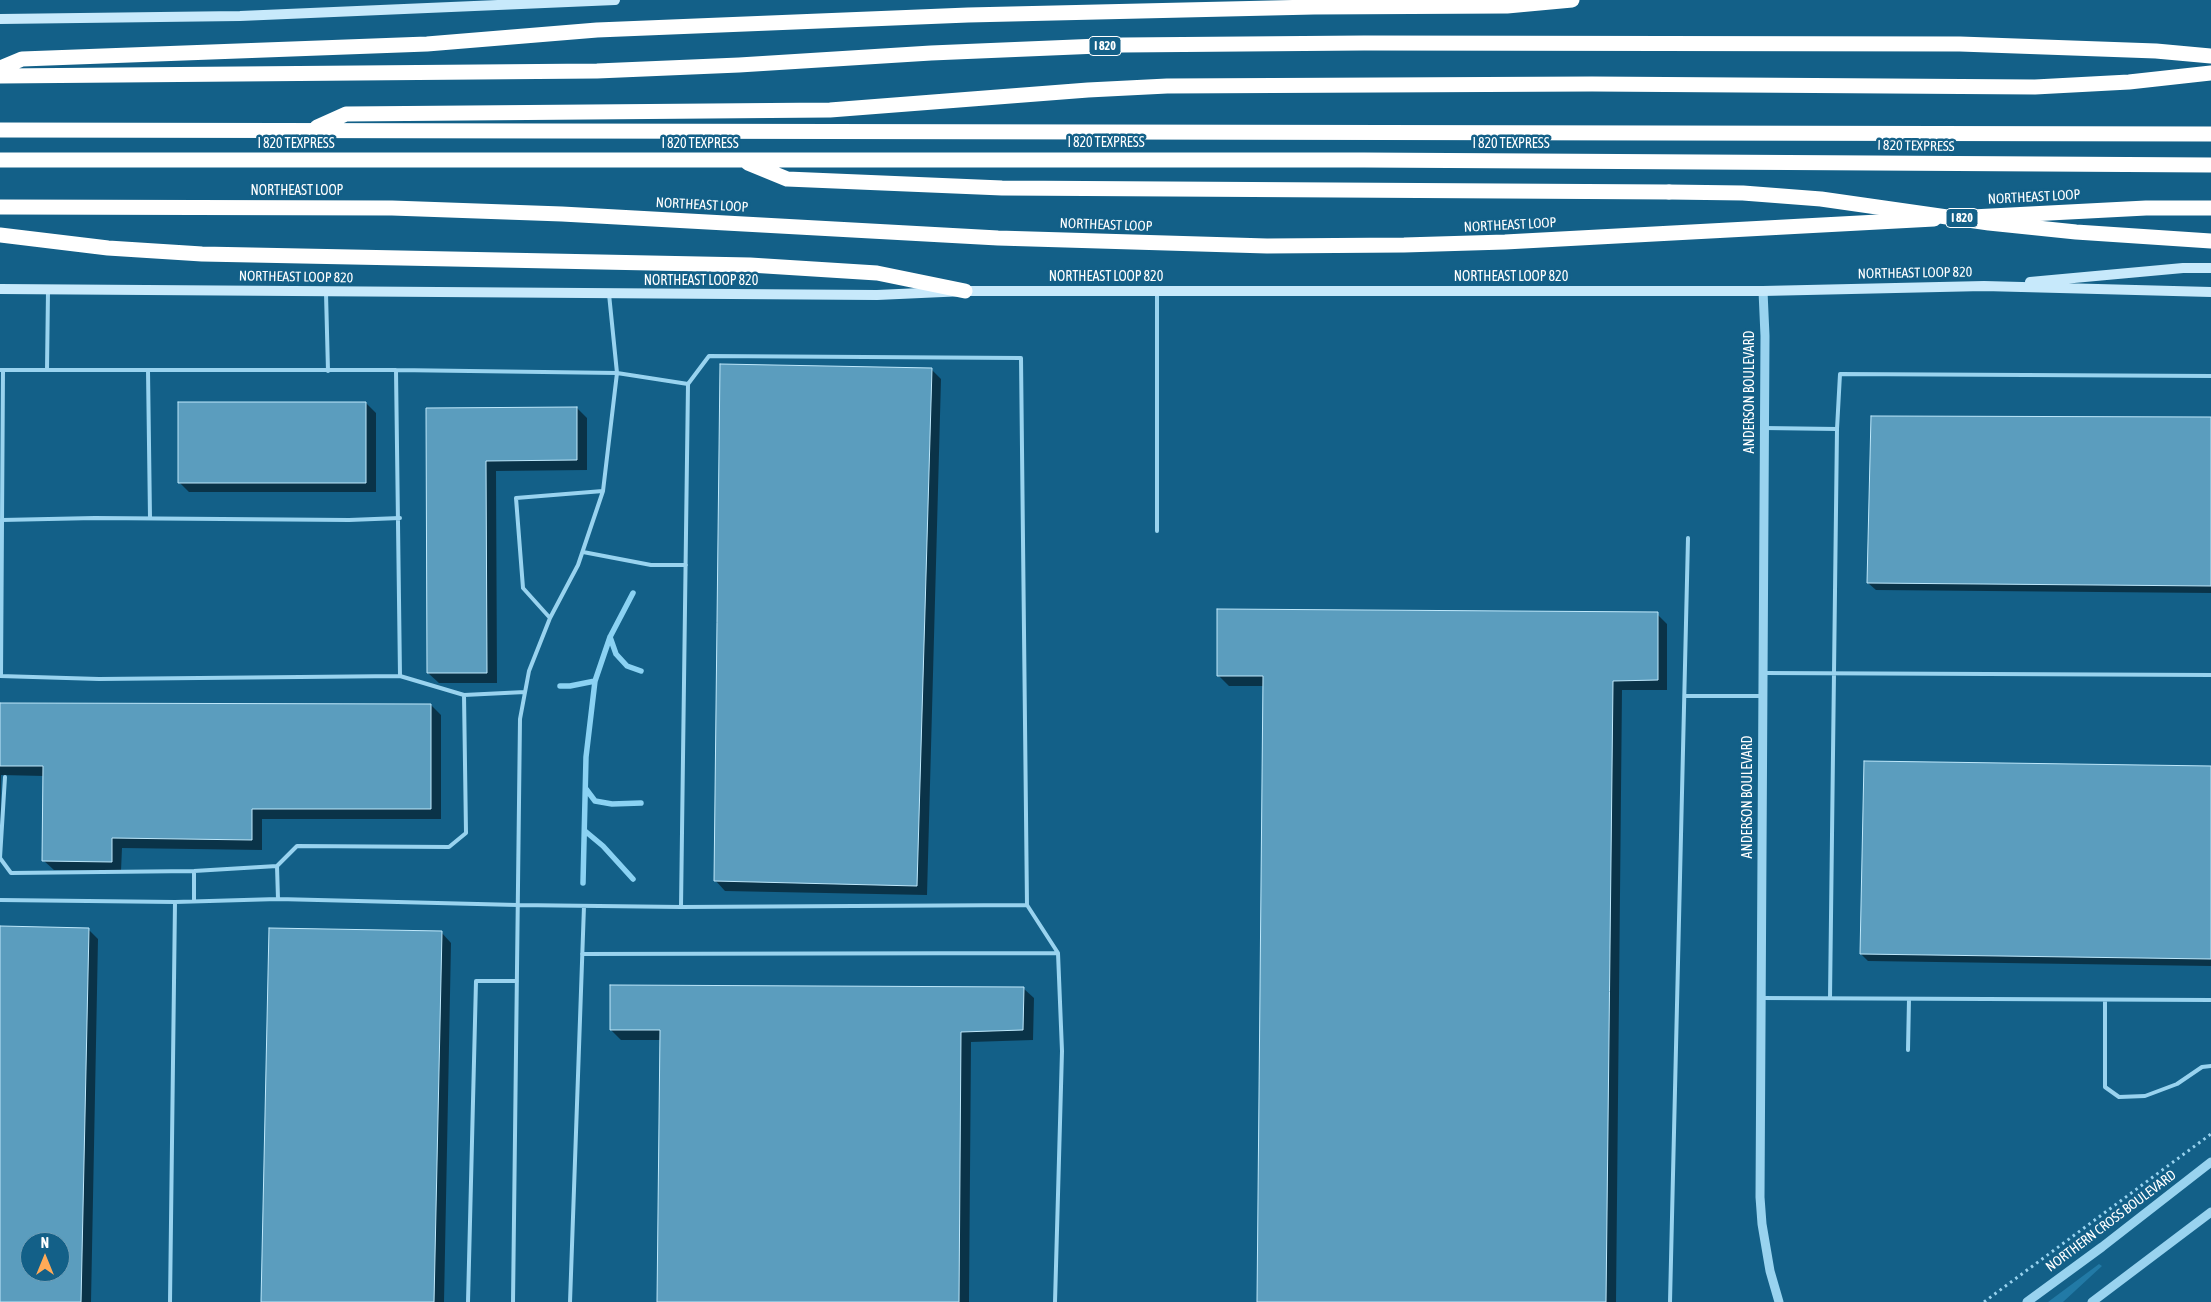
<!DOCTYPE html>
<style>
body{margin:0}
#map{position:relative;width:2211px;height:1302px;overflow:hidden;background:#136088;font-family:"Asap Condensed",sans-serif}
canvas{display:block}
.north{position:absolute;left:20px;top:1232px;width:50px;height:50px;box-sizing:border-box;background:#136088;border:1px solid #71a0b8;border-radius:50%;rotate:0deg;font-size:14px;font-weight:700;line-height:20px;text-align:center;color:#fff}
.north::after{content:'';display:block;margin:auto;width:18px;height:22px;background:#ffaa57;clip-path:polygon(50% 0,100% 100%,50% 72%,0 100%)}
</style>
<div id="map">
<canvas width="2211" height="1302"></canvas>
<div class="north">N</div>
</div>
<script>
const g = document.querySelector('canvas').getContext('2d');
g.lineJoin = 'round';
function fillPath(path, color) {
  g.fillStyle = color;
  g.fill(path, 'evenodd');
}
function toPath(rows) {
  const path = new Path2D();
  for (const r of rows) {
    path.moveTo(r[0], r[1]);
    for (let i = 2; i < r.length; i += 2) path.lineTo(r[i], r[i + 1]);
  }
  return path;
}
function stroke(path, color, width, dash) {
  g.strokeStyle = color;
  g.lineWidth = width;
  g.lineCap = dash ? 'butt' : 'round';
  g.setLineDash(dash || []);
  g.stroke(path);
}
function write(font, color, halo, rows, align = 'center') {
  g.font = font + ' "Asap Condensed",sans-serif';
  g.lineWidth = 5;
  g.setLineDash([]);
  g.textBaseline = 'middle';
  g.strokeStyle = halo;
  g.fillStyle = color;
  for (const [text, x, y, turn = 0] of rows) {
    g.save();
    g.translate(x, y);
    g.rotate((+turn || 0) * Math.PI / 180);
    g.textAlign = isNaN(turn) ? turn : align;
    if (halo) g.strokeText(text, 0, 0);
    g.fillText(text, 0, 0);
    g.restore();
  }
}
const green = toPath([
 [2099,1264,2102,1266,2063,1302,2048,1302]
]);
const shadow = toPath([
 [931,369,941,379,927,895,725,891,715,880],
 [366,403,376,413,376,492,189,492,179,482],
 [577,408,587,418,587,470,496,471,497,683,439,683,428,673,427,409],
 [2211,419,2211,593,1876,590,1868,583],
 [1657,614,1667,624,1667,690,1622,690,1616,1302,1258,1302,1264,686,1229,686,1218,675],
 [0,704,431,705,441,715,441,819,262,819,262,850,122,848,121,871,54,870,43,860,44,776,1,775,0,840],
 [2211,767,2211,966,1868,961,1861,954],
 [0,927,88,929,98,939,91,1302,0,1302],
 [30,1242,60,1242,60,1272,30,1272],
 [441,932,451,943,444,1302,262,1302],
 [1023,988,1034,998,1033,1040,971,1042,969,1302,658,1302,661,1040,621,1040,611,1030]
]);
const stream = toPath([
 [610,637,616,654,627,666,641,671],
 [560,686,570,686,595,681],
 [586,789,595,801,612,804,641,803],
 [585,831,603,846,633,879],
 [583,883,586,757,595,681,610,637,633,593]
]);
const building = toPath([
 [720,364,932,368,917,886,714,881,720,364],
 [178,402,366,402,366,483,178,483,178,402],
 [577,407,577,460,486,461,487,673,427,673,426,408,577,407],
 [1871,416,2211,417,2211,586,1867,583,1871,416],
 [1217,609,1658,612,1658,680,1613,681,1606,1302,1257,1302,1263,676,1217,676,1217,609],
 [0,703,431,704,431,809,252,809,252,840,112,838,112,862,42,861,43,766,0,766,0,703],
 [1864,761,2211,766,2211,959,1860,954,1864,761],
 [0,926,89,928,81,1302,0,1302,0,926],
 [30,1242,60,1242,60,1272,30,1272,30,1242],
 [269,928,442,931,434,1302,261,1302,269,928],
 [610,985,1024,987,1023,1030,961,1032,959,1302,657,1302,660,1030,610,1030,610,985]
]);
const path = toPath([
 [1984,1302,2211,1134]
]);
const service = toPath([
 [326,293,328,371],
 [1157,293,1157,531],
 [0,370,396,370,617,373,688,384,681,907],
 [47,370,48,291],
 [148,370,150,518],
 [396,370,400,676],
 [688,384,709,356,1021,358,1027,905],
 [1764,428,1837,429,1840,374,2211,376],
 [2,520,95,518,349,520,400,518],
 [583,552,651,565,686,565],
 [550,618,523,588,516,498,603,491],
 [1765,673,2211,675],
 [0,676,99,679,400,676,464,695,525,692],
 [1,676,3,370],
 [1685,696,1762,696],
 [0,858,11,873,194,871,277,866],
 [0,858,5,777],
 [194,871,194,901],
 [278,899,277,866,297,846,449,847,466,833,464,695],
 [0,900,175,902,278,899,517,905,681,907,1027,905,1058,953,1062,1051,1055,1302],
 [582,954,1058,953],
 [1761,998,2211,1000],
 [1830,998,1837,429],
 [2105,1000,2105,1087,2119,1097,2145,1096,2177,1084,2202,1067,2211,1066],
 [1908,1050,1909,999],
 [170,1302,175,902],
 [468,1302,476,981,517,981],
 [513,1302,520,719,529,671,550,618,578,565,603,491,617,373,609,294],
 [570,1302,584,906],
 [1670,1302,1688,538]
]);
const tertiary = toPath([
 [1763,291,1765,336,1760,1197,1762,1224,1770,1271,1779,1302],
 [2027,1302,2102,1247,2211,1162],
 [2092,1302,2211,1212]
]);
const secondary = toPath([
 [0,19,240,16,615,0],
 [2030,282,2183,268,2211,268],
 [0,289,877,295,965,291,1763,291,1984,286,2211,292]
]);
const motorway = toPath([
 [0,68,22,59,427,44,597,30,968,15,1314,7,1507,6,1572,0],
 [0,76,597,71,739,65,931,53,1123,45,1364,43,1960,44,2156,51,2211,56],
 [317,127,346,114,830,110,1088,90,1167,86,1592,84,2035,87,2129,82,2211,73],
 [0,130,2211,134],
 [0,160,1364,160,2211,165],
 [748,163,787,179,1002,188,1669,192],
 [0,207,392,208,562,214,998,238,1267,246,1404,245,1505,242,1934,219],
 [1972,217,2146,208,2211,208],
 [0,235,108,248,202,254,750,265,877,273,965,291]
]);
const motorwayBridge = toPath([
 [1669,192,1743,193,1821,199,1989,223,2076,232,2211,241]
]);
const shields = [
 [1105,46,32],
 [1962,218,32]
];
const shieldNames = [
 ["I 820",1105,46],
 ["I 820",1962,218]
];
const streetNames = [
 ["I 820 TEXPRESS",1106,143],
 ["I 820 TEXPRESS",296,144],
 ["I 820 TEXPRESS",700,144],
 ["I 820 TEXPRESS",1511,144],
 ["I 820 TEXPRESS",1916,146,1],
 ["NORTHEAST LOOP",297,191],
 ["NORTHEAST LOOP",2034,197,-3],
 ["NORTHEAST LOOP",702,205,3],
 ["NORTHEAST LOOP",1106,225,2],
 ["NORTHEAST LOOP",1510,225,-3],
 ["NORTHEAST LOOP 820",1915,273,-1],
 ["NORTHEAST LOOP 820",296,277,1],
 ["NORTHEAST LOOP 820",1106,277],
 ["NORTHEAST LOOP 820",1511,277],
 ["NORTHEAST LOOP 820",701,281],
 ["ANDERSON BOULEVARD",1750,392,-90],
 ["ANDERSON BOULEVARD",1748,797,-90],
 ["NORTHERN CROSS BOULEVARD",2111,1221,-37]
];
fillPath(green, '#227aa6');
fillPath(shadow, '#0007');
stroke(stream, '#8bd2f3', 5.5);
fillPath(building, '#5b9dbe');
stroke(building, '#bfe8fb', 1);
stroke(path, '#99d3ef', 3, [2.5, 4]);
stroke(service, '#99d3ef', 4);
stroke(tertiary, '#99d3ef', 9);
stroke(secondary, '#c7e9fb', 10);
stroke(motorway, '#fff', 15);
stroke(motorwayBridge, '#fff', 15);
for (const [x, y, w] of shields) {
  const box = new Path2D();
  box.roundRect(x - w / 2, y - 9.5, w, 19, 4);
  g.fillStyle = '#136088';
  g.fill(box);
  stroke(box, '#fff', 1);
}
write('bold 12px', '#fff', null, shieldNames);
write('14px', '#fff', '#136088', streetNames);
</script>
